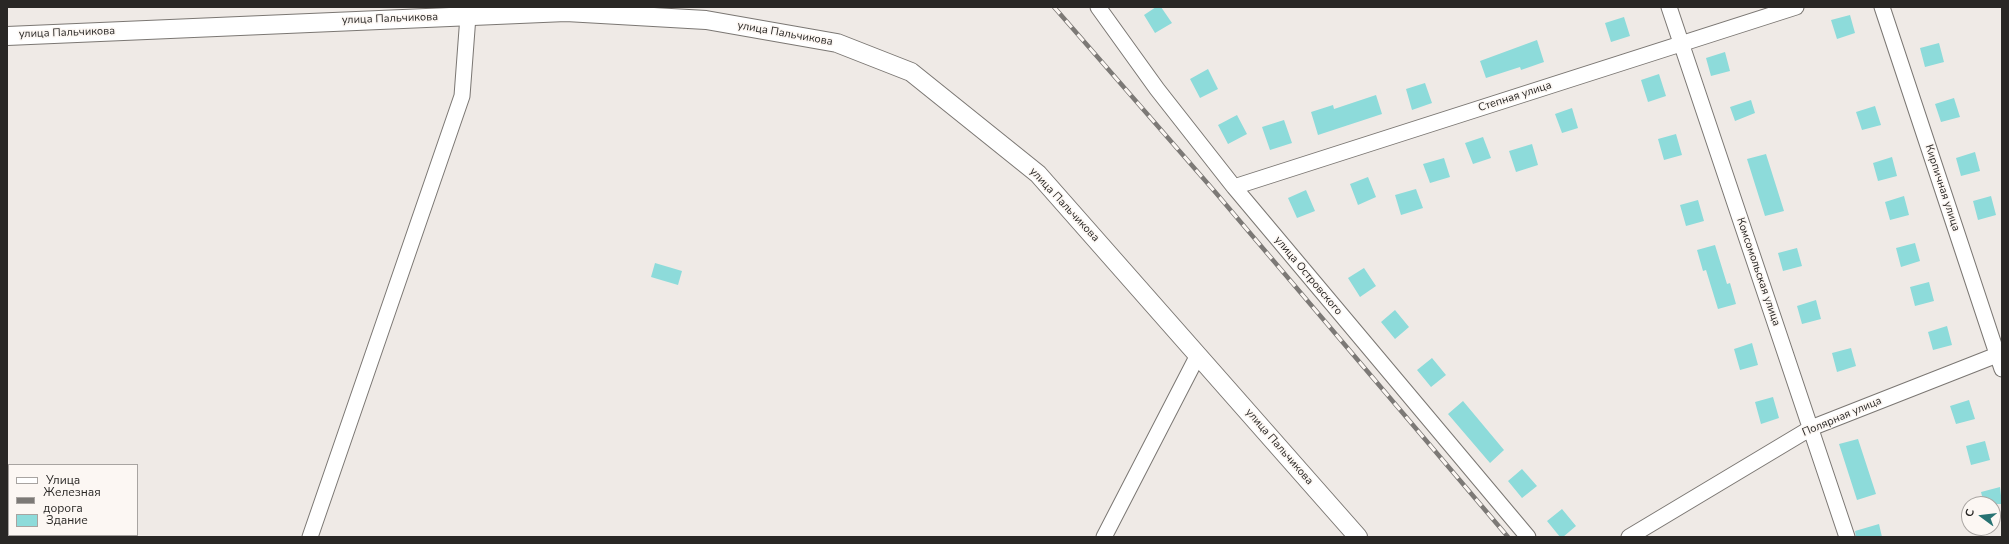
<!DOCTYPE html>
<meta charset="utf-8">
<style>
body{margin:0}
#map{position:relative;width:2009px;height:544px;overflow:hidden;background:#efeae6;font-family:"Nunito Sans",sans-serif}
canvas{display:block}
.frame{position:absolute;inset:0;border:8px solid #292725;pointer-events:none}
.legend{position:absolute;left:8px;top:464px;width:130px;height:72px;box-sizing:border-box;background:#fcf7f3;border:1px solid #a8a4a1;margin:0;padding:5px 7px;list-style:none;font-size:12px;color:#292725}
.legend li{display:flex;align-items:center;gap:8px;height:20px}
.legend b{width:20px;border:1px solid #a8a4a1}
.north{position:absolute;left:1961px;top:496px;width:40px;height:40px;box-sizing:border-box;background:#fcf7f3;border:1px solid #a8a4a1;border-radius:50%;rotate:285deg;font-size:11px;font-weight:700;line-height:16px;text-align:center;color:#292725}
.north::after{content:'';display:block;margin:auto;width:14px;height:18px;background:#287373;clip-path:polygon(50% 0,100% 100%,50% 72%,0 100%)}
</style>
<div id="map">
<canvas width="2009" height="544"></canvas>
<div class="frame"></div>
<ul class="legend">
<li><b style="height:5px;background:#fff"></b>Улица</li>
<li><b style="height:5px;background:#7c7976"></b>Железная дорога</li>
<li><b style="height:11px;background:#8ddbda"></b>Здание</li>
</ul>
<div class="north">С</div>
</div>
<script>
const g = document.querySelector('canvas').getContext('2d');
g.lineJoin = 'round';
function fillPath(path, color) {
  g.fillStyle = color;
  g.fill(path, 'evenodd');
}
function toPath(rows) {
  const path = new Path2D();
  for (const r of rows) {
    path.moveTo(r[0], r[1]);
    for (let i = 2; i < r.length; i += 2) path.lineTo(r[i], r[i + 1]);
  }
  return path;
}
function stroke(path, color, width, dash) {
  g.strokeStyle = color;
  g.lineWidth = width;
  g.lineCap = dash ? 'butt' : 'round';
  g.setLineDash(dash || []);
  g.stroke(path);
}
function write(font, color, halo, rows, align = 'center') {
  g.font = font + ' "Nunito Sans",sans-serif';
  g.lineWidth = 3;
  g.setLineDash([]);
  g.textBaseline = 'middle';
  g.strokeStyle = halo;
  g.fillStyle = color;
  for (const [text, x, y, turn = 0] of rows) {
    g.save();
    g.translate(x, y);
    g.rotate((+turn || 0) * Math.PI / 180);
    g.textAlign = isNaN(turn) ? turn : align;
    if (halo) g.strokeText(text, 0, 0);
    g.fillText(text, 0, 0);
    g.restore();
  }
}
const building = toPath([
 [1156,7,1161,7,1172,23,1155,33,1144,15],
 [1850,15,1855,33,1837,39,1831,20],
 [1624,17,1630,36,1611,42,1605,23],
 [1537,40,1544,62,1521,70,1520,67,1486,78,1480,61],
 [1939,43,1944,62,1925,67,1920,48],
 [1725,52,1730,71,1711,76,1706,58],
 [1208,69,1218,89,1200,98,1190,79],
 [1659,74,1666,96,1648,102,1641,80],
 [1425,83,1432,103,1412,110,1406,89],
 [1376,95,1382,114,1318,135,1311,112,1333,105,1334,109],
 [1954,98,1960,117,1941,122,1935,104],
 [1751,100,1755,113,1735,121,1730,107],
 [1875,106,1881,125,1862,130,1856,112],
 [1572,108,1578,128,1562,133,1555,114],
 [1237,115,1247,134,1228,144,1218,125],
 [1284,120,1292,143,1270,150,1262,127],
 [1676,134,1682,155,1664,160,1658,139],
 [1483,137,1491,158,1473,164,1465,143],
 [1532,144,1538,165,1516,172,1509,151],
 [1975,152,1980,171,1961,176,1956,158],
 [1766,154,1784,211,1765,216,1747,159],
 [1892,157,1897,176,1878,181,1873,163],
 [1444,158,1450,177,1430,183,1423,164],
 [1368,177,1376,197,1358,205,1350,184],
 [1416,189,1423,208,1401,215,1395,195],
 [1306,190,1315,211,1297,218,1288,198],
 [1904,196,1909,215,1890,220,1885,202],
 [1991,196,1996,215,1978,220,1973,201],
 [1698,200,1704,221,1686,226,1680,205],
 [1915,243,1920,261,1901,267,1896,248],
 [1715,245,1727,284,1730,283,1736,304,1718,309,1706,270,1703,271,1697,250],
 [1797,248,1802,266,1783,271,1778,253],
 [655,263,682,271,678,285,651,277],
 [1364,268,1376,286,1360,297,1348,278],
 [1929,282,1934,301,1915,306,1910,287],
 [1816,300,1821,319,1802,324,1797,306],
 [1395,310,1409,327,1395,339,1381,322],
 [1947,326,1952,345,1933,350,1928,332],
 [1752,343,1758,365,1740,370,1734,349],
 [1851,348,1856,366,1837,372,1832,353],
 [1432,358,1446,375,1431,387,1417,370],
 [1773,397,1779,418,1761,424,1755,402],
 [1969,400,1975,419,1956,424,1950,406],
 [1463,401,1504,450,1490,463,1448,414],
 [1858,439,1876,494,1857,500,1839,444],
 [1985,441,1990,460,1971,465,1966,446],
 [1522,469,1537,486,1522,498,1508,481],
 [2000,487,2002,504,1984,504,1981,492],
 [1562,509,1576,526,1563,537,1560,537,1547,521],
 [1879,524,1882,537,1856,537,1855,531]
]);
const minor = toPath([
 [1098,7,1157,89,1234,187,1528,537],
 [1669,7,1847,537],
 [1882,7,2002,369],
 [1234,187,1796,7],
 [310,537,462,96,468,16],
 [1104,537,1198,355],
 [1629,537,1811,428,2002,353]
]);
const tertiary = toPath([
 [7,36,566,12,706,20,837,43,911,72,1038,174,1358,537]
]);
const rail = toPath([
 [1054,7,1216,193,1508,537]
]);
const streetNames = [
 ["улица Пальчикова",390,19,-2],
 ["улица Пальчикова",67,33,-2],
 ["улица Пальчикова",785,34,10],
 ["Степная улица",1515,97,-18],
 ["Кирпичная улица",1942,188,72],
 ["улица Пальчикова",1064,205,47],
 ["Комсомольская улица",1758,272,71],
 ["улица Островского",1308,276,50],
 ["Полярная улица",1842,417,-23],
 ["улица Пальчикова",1279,447,49]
];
fillPath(building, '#8ddbda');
stroke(minor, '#7b7773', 17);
stroke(tertiary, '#7b7773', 20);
stroke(minor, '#fff', 15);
stroke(tertiary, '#fff', 18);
stroke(rail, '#7c7976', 4.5);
stroke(rail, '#fcf7f3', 3, [9]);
write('11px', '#292725', '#fcf7f3', streetNames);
</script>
